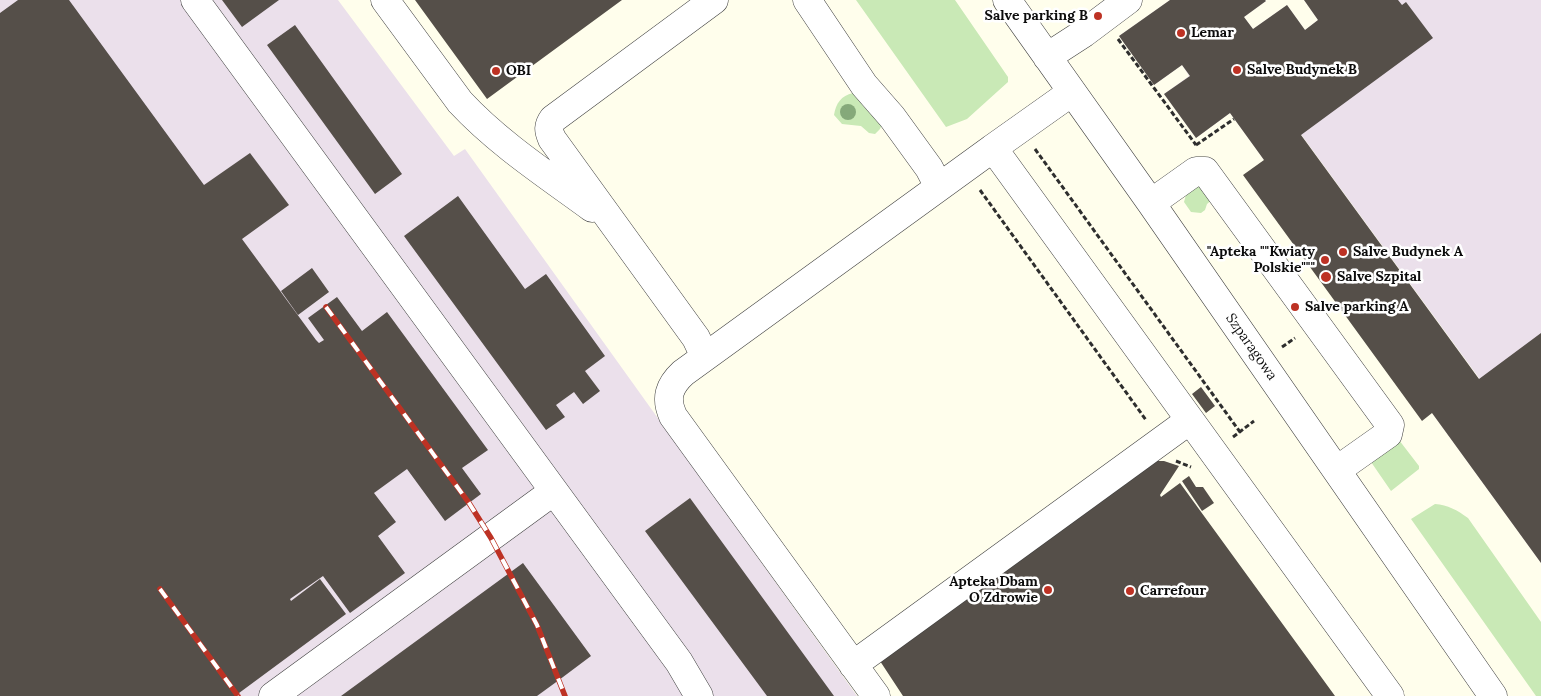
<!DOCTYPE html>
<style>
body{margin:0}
canvas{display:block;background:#fffeec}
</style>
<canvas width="1541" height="696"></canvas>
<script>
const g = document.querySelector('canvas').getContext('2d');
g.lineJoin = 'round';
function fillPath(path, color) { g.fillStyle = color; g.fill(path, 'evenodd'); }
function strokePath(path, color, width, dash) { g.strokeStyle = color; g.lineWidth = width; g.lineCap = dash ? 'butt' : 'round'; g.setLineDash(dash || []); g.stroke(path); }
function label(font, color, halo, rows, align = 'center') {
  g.font = font + ' Lora,serif'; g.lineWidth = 5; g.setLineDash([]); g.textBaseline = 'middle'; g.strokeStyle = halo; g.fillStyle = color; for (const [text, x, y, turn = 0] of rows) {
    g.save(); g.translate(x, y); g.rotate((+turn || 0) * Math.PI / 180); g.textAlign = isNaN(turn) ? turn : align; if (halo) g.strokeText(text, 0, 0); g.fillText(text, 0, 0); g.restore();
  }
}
const industrial = new Path2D(`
 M 0,0 L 338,0 L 454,156 L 465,149 L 857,696 L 0,696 Z
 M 1170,0 L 1265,0 L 1266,1 L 1244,17 L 1253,29 L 1287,5 L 1305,30 L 1318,20 L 1304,0 L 1541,0 L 1541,563 L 1432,413 L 1479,378 L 1300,133 L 1264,160 L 1230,113 L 1196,138 L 1164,94 L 1189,76 L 1182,65 L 1154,85 L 1119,36 Z`);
const green = new Path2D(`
 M 856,0 L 955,0 L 1008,77 L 1008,82 L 967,119 L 946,127 Z
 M 853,93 L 857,95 C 863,110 871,113 883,122 L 880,129 L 875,134 L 869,133 L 861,126 L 842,124 L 834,115 C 836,103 841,96 853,93 Z
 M 1200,186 L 1214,198 L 1207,204 L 1205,210 L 1201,213 L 1191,212 L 1184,202 L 1187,191 L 1193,187 Z
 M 1399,440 L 1419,466 L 1419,469 L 1391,491 L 1371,462 Z
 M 1435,504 C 1448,505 1457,510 1468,518 L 1541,622 L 1541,696 L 1536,696 L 1411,519 Z`);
const building = new Path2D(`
 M 18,0 L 69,0 L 204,185 L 250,153 L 289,205 L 242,239 L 316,340 L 319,343 L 324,340 L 308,318 L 337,297 L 362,331 L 387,312 L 488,450 L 462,468 L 481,494 L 445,521 L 407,469 L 374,493 L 396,522 L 378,536 L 405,573 L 350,613 L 323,576 L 290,599 L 291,601 L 320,579 L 346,614 L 235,696 L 0,696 L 0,13 Z
 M 222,0 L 279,0 L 242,27 Z
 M 415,0 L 622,0 L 487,99 Z
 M 1170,0 L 1265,0 L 1266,1 L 1244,17 L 1253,29 L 1287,5 L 1305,30 L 1318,20 L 1304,0 L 1398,0 L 1402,5 L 1406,2 L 1433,38 L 1301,135 L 1479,379 L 1541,333 L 1541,563 L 1432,413 L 1422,421 L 1243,175 L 1264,160 L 1230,113 L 1196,138 L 1164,94 L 1190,76 L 1182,65 L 1154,85 L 1119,36 Z
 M 295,25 L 402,174 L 375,194 L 267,45 Z
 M 458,196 L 525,289 L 546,274 L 605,356 L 585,371 L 600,391 L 583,404 L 574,392 L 556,405 L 565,417 L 546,430 L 404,236 Z
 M 312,268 L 329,292 L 298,315 L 281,291 Z
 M 1201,387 L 1215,406 L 1206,413 L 1192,394 Z
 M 1153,461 L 1164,461 L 1179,466 L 1160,495 L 1161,497 L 1180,483 L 1335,696 L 903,696 L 880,661 Z
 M 1189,476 L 1196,487 L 1203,487 L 1214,503 L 1202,511 L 1182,481 Z
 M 690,498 L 834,696 L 767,696 L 645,531 Z
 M 523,563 L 591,656 L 559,680 L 537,696 L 341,696 Z`);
const path = new Path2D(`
 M 1118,39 L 1196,145
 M 1196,145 L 1234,119
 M 1035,149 L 1240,432
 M 980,190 L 1146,420
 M 1282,347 L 1295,338
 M 1233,437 L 1254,421
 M 1176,461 L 1191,467`);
const minor = new Path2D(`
 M 195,0 L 679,662 L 699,696
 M 385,0 L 460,102 C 498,143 547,175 592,208
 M 807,0 L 864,85 L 892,117 L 929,168 L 939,187
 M 1007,0 L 1151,203 L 1493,696
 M 1047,57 L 1084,33 L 1128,0
 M 1072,92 L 993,148 L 1390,696
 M 1151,203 L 1196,171 L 1205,171 L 1390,425 L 1388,434 L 1337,470
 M 705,357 L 696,338 L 552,139 C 548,130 548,126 553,119 L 714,0
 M 853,665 L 1190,420
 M 273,696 L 554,491
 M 876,696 L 673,416 C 665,398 669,386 683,373 L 993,148`);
const rail = new Path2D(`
 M 326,307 L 469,503 L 491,538 L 537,625 L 565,696
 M 160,589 L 238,696`);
const trees = [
 [848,112]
];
const markers = [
 [1098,16,5,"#bd3224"],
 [1181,33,5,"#bd3224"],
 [1237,70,5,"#bd3224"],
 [496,71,5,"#bd3224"],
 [1343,252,5,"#bd3224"],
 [1325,260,5,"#bd3224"],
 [1326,277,6,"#bd3224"],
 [1295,307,5,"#bd3224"],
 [1048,590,5,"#bd3224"],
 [1130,591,5,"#bd3224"]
];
const poiNames = [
 ["Salve parking B",1088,16,"right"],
 ["Lemar",1191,33],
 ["Salve Budynek B",1247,70],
 ["OBI",506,71],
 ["\"Apteka \"\"Kwiaty",1315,252,"right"],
 ["Polskie\"\"\"",1315,268,"right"],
 ["Salve Budynek A",1353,252],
 ["Salve Szpital",1337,277],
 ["Salve parking A",1305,307],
 ["Apteka Dbam",1038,582,"right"],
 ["O Zdrowie",1038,598,"right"],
 ["Carrefour",1140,591]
];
const streetNames = [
 ["Szparagowa",1251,347,55]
];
fillPath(industrial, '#ebe0eb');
fillPath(green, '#c9e9b6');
fillPath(building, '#554f49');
strokePath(minor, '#3f3f3f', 29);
strokePath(path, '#2e2e2e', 3, [5, 2.5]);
strokePath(minor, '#fff', 28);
strokePath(rail, '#bd3224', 5.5);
strokePath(rail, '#fff', 4, [11]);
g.fillStyle = '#85a97a';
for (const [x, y] of trees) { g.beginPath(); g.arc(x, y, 8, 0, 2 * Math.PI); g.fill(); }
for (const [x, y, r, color] of markers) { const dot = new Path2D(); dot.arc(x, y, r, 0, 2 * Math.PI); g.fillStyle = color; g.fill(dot); strokePath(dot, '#fff', 2); }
label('bold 14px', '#0c0c0c', '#fff', poiNames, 'left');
label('14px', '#0c0c0c', '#fff', streetNames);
</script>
